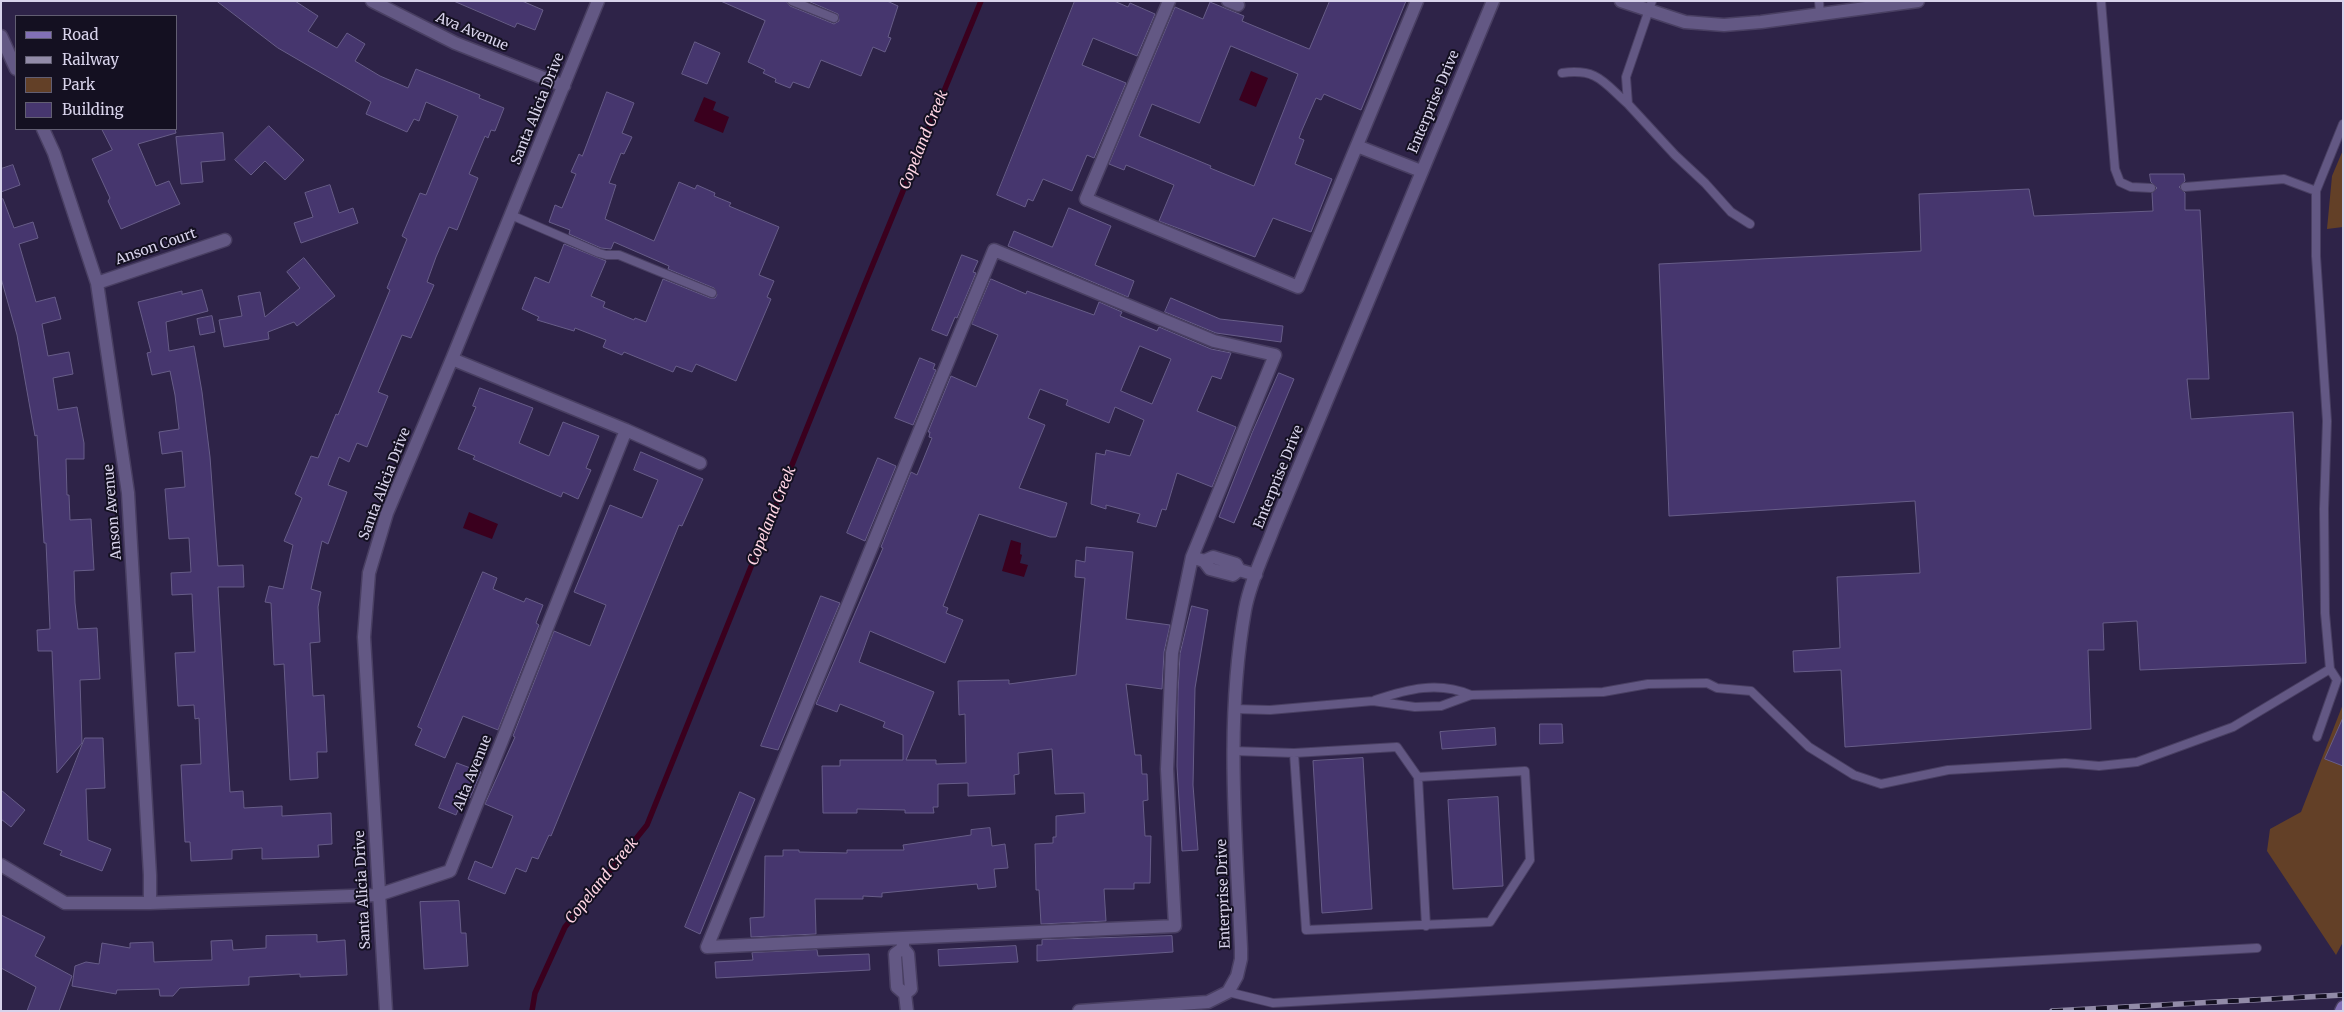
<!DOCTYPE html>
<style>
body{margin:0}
#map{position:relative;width:2344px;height:1012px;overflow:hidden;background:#2e2348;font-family:Merriweather,serif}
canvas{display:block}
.frame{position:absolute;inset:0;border:2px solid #d8d3eb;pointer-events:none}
.legend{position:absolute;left:15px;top:15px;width:162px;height:115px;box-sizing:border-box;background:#141021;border:1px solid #625e72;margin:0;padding:6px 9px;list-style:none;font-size:15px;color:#d8d3eb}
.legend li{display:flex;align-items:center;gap:10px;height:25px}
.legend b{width:25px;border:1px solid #625e72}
</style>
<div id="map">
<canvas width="2344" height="1012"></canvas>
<div class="frame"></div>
<ul class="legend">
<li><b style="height:6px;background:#8270b5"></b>Road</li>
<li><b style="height:6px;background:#928ba8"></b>Railway</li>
<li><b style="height:14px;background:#634027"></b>Park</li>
<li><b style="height:14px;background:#46366e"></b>Building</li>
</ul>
</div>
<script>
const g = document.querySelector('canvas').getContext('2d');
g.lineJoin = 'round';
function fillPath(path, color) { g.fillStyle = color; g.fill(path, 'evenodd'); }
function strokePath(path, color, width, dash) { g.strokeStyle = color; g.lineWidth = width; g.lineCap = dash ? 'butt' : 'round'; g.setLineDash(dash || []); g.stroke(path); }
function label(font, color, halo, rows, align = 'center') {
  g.font = font + ' Merriweather,serif'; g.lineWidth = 4; g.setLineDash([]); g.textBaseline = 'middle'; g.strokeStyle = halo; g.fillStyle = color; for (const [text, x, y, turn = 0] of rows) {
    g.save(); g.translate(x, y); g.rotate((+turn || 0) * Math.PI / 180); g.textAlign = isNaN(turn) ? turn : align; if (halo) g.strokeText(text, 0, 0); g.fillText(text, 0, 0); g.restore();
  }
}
const green = new Path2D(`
 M 2343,150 L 2343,227 L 2327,229 L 2332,176 Z
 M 2343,704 L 2343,942 L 2336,955 L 2267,851 L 2270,829 L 2301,812 Z`);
const water = new Path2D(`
 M 1251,71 L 1268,78 L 1256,107 L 1239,100 Z
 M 704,97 L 716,102 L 713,110 L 729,117 L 723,133 L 694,121 Z
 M 469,512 L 498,524 L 492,539 L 463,528 Z
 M 1011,540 L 1021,543 L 1020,554 L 1022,555 L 1020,563 L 1028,565 L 1024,577 L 1002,571 Z`);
const stream = new Path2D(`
 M 532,1011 L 535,993 L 565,927 L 647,825 L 864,286 L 981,1`);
const building = new Path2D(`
 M 217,1 L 295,1 L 318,16 L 308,31 L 337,48 L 347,33 L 365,44 L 355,61 L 380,76 L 408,88 L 416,69 L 480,95 L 479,98 L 504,108 L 495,131 L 491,130 L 488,138 L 485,136 L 469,174 L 478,178 L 457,230 L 449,227 L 436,257 L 427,282 L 434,285 L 411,338 L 402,335 L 378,392 L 388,396 L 367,447 L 357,443 L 349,462 L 339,457 L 328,485 L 347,492 L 328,544 L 322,541 L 311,589 L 321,592 L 318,607 L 320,642 L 310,643 L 313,696 L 324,695 L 327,752 L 317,752 L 318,778 L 290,780 L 284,664 L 274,665 L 271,603 L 265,602 L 269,586 L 283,589 L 293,545 L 284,541 L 302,498 L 295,494 L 311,456 L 318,458 L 336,414 L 338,415 L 390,290 L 387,288 L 407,239 L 402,236 L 420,193 L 426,195 L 458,116 L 426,102 L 419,121 L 414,119 L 407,132 L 366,114 L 371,102 L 278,48 Z
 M 454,1 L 522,1 L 543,10 L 535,30 L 517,23 L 515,27 Z
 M 721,1 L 786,1 L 790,6 L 834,24 L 839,21 L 838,14 L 808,1 L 887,1 L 898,6 L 888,37 L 891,38 L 885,52 L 873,47 L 861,76 L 821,60 L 809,88 L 793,82 L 790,88 L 775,82 L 776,79 L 763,73 L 765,70 L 748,62 L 765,21 Z
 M 1075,1 L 1114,1 L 1128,7 L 1130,3 L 1155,14 L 1137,56 L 1093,38 L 1082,65 L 1126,83 L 1094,158 L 1087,155 L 1072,191 L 1043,179 L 1033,201 L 1028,199 L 1025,207 L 997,195 Z
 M 1330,1 L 1406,1 L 1361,110 L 1324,94 L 1321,100 L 1316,98 L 1302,130 L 1299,138 L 1304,140 L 1295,164 L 1332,179 L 1311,232 L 1273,218 L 1255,257 L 1159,221 L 1174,185 L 1126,165 L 1124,170 L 1109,164 L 1175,7 L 1203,19 L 1210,2 L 1244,16 L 1242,21 L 1309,49 ZM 1231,46 L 1298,74 L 1254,186 L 1210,168 L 1211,166 L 1139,136 L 1152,104 L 1199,123 Z
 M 695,42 L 720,53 L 707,84 L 682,74 Z
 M 607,92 L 634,103 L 622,133 L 632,137 L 624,154 L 621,153 L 609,183 L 616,185 L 605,219 L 654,241 L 679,182 L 695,189 L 697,185 L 715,193 L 714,196 L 731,203 L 729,206 L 779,227 L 759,275 L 774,281 L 767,297 L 771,299 L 736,381 L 696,364 L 692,372 L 676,366 L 673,372 L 624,352 L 622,355 L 603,347 L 606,340 L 575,328 L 574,331 L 537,320 L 539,317 L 522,309 L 535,277 L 549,283 L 564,244 L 606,261 L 591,296 L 605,302 L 603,307 L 634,320 L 635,318 L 646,322 L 663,279 L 710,298 L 715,298 L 717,295 L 714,288 L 668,269 L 669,266 L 614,242 L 611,249 L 601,248 L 569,234 L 570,230 L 549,222 L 555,205 L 562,208 L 576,174 L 571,172 L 579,154 L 582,156 Z
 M 269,126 L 304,160 L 285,180 L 265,161 L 251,175 L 235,160 Z
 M 102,129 L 175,129 L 176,133 L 138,144 L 156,186 L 169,181 L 180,204 L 121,229 L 108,201 L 110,198 L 92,159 L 112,150 Z
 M 223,133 L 225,160 L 201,162 L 203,182 L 181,184 L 176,137 Z
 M 13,165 L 20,185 L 1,192 L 1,169 Z
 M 2150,174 L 2184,174 L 2185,181 L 2179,187 L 2185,193 L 2185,210 L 2200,210 L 2209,379 L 2187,379 L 2191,419 L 2293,412 L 2306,663 L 2140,670 L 2137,621 L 2103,623 L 2104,650 L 2088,650 L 2091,729 L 1845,747 L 1841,670 L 1794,672 L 1793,651 L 1840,648 L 1837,577 L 1920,573 L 1915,501 L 1669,516 L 1659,264 L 1921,251 L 1919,194 L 2029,189 L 2034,216 L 2153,211 L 2152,193 L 2157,188 L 2151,182 Z
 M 330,185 L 339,213 L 353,208 L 358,223 L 301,243 L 294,223 L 313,217 L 305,193 Z
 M 3,199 L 14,228 L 33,222 L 38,238 L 19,244 L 36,302 L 55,297 L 61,319 L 42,324 L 48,356 L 69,352 L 73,374 L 53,378 L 58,410 L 77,407 L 84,443 L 84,459 L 66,459 L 67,495 L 69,495 L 70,520 L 91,519 L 94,570 L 74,571 L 75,603 L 78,629 L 97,628 L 100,679 L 80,680 L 82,743 L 57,773 L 52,651 L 38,651 L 37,630 L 50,629 L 46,543 L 44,543 L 37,435 L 35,436 L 17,335 L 1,278 L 1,200 Z
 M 1069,208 L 1111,226 L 1095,265 L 1134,281 L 1128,297 L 1008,246 L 1014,231 L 1052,247 Z
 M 962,255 L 978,261 L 973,272 L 976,273 L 957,318 L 955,317 L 947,336 L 932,330 Z
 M 304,258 L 335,296 L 297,326 L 294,322 L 268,332 L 269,339 L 224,347 L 219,320 L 242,316 L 238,296 L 260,292 L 265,317 L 300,288 L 287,272 Z
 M 991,279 L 1026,294 L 1027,291 L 1094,315 L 1099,302 L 1122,312 L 1120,316 L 1157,331 L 1159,327 L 1211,349 L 1231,353 L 1221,379 L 1212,376 L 1197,411 L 1236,427 L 1212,487 L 1177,473 L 1166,510 L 1162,509 L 1156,527 L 1137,522 L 1140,514 L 1106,505 L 1106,509 L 1091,504 L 1096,453 L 1105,455 L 1106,450 L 1130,456 L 1144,420 L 1115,407 L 1109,423 L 1066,405 L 1068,400 L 1040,389 L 1028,418 L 1045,425 L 1019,488 L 1067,503 L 1056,537 L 1050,537 L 979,514 L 943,606 L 948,608 L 946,613 L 963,620 L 945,663 L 870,631 L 859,662 L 934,692 L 906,760 L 936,760 L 936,764 L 966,763 L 965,714 L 959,715 L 958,681 L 1009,680 L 1009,684 L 1076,675 L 1085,578 L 1075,577 L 1076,560 L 1085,562 L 1086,547 L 1133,552 L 1126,619 L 1170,625 L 1164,652 L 1162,689 L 1126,684 L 1135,755 L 1141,755 L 1142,774 L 1147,774 L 1148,800 L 1143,801 L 1145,836 L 1151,836 L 1150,883 L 1134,883 L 1134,889 L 1104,889 L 1106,921 L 1041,924 L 1039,890 L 1036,890 L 1035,844 L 1053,843 L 1053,837 L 1056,837 L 1056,816 L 1085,813 L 1084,793 L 1055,794 L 1052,749 L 1018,753 L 1019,774 L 1014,775 L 1015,794 L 968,796 L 968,783 L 938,784 L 938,807 L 933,807 L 934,813 L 905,813 L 905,810 L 857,809 L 857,813 L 823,813 L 822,766 L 840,766 L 840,760 L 903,760 L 903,735 L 883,727 L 885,722 L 840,704 L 837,712 L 816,704 L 883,548 L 881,547 L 911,472 L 917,475 L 932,438 L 929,437 L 930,432 L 928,432 L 951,376 L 976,387 L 998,335 L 972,324 ZM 1140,346 L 1171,359 L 1152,404 L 1121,391 Z
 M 202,290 L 208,311 L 166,322 L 169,351 L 194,346 L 202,392 L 210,457 L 218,566 L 243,565 L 244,587 L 218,587 L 230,792 L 243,791 L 244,808 L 282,806 L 282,816 L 331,813 L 332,844 L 318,845 L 319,857 L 262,859 L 262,848 L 232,850 L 232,859 L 191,861 L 190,842 L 185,842 L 181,765 L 201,764 L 199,718 L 195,719 L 194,705 L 178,706 L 175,653 L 195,652 L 193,617 L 192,594 L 172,595 L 171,573 L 191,572 L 189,538 L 169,539 L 165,489 L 185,487 L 182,451 L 162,454 L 159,432 L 179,429 L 175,395 L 170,371 L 152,375 L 147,353 L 151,352 L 138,302 L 182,291 L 182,294 Z
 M 1171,298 L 1220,319 L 1283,326 L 1281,342 L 1216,333 L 1165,312 Z
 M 212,316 L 215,332 L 200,335 L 197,319 Z
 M 920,358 L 935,364 L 933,369 L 936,370 L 913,425 L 895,418 Z
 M 1279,373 L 1294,379 L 1234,523 L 1219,517 L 1252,433 Z
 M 480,388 L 533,408 L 519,443 L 549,456 L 563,422 L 599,436 L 586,468 L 591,470 L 578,499 L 563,492 L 561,497 L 473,459 L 475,456 L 458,449 L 476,407 L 473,406 Z
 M 641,452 L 703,479 L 682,526 L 679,525 L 551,836 L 549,835 L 538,859 L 532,857 L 526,872 L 516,868 L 505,894 L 468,879 L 475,861 L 492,868 L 513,816 L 485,804 L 515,737 L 513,736 L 554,631 L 590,646 L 606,605 L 574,592 L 610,505 L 642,518 L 658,480 L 634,470 Z
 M 878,458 L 896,466 L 865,541 L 847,533 Z
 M 483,572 L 497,578 L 493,589 L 524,602 L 526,598 L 543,605 L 536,623 L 539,625 L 498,730 L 463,716 L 445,758 L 415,745 L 422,729 L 418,727 Z
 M 821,596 L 840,603 L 778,750 L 761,746 Z
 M 1192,606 L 1208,610 L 1195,688 L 1193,785 L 1198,850 L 1182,851 L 1177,766 L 1178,692 L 1180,654 Z
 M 2343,718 L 2343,766 L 2325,759 Z
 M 1540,724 L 1562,724 L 1563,743 L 1540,744 Z
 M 1495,728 L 1496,745 L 1442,749 L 1440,732 Z
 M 85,738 L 103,738 L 105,788 L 86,789 L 88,840 L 111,849 L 102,871 L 60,855 L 62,851 L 44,844 Z
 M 1363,758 L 1372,909 L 1322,913 L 1313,761 Z
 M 457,763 L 481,772 L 470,798 L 464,795 L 456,815 L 439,808 Z
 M 1,790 L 25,810 L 11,827 L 1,819 Z
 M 740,792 L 755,799 L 700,934 L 685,927 Z
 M 1498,797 L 1503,886 L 1453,889 L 1448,800 Z
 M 990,828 L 992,846 L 1005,844 L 1008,868 L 994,869 L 996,887 L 978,889 L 977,884 L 882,893 L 882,897 L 863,896 L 863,899 L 815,899 L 816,934 L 751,937 L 750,918 L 764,917 L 765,856 L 783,856 L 783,850 L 799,850 L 799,852 L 847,853 L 847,850 L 904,850 L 903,845 L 971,835 L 971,830 Z
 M 459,901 L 461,933 L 466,933 L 468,966 L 424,969 L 420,902 Z
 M 1,915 L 45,937 L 35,956 L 72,976 L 59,1011 L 27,1011 L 36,987 L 1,968 Z
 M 317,935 L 317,942 L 345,940 L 347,975 L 300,977 L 300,974 L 249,977 L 249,985 L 180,988 L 173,996 L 160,996 L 159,989 L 117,990 L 116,994 L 72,986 L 75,966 L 86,962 L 99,964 L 102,943 L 130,948 L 130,943 L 153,942 L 154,962 L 178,961 L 212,960 L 211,941 L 232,940 L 233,950 L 266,948 L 266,936 Z
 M 1172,936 L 1173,952 L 1037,961 L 1037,945 L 1042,945 L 1042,940 Z
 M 1016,946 L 1018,962 L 939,966 L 938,950 Z
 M 817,950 L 818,956 L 869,954 L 870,970 L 716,978 L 715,962 L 753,960 L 752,953 Z`);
const service = new Path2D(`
 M 792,1 L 834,18
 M 1652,1 L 1626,77 L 1628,104 L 1675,155 L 1705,183 L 1731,212 L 1750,224
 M 1819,1 L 1820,14
 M 2101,1 L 2115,169 L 2120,182 L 2131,187 L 2151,188
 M 1562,73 C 1598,68 1604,83 1628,104
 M 2185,187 L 2284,179 L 2316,191 L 2316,256 L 2327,421 L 2324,509 L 2325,613 L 2330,669
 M 2316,191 L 2343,124
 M 511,215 L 599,253 L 606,255 L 619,255 L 712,293
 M 1375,700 C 1408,689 1438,681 1471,695
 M 1234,709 L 1270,710 L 1373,701 L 1415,707 L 1441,706 L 1471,695 L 1603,692 L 1648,684 L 1707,683 L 1717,688 L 1751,691 L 1809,747 L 1854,775 L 1881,784 L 1948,770 L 2065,763 L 2099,766 L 2137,762 L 2233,727 L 2330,669 L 2337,680 L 2317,737
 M 1233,751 L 1294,753 L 1397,747 L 1418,777 L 1525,771 L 1530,860 L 1490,922 L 1306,930 L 1294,753
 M 1418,777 L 1426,926
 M 1228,992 L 1273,1003 L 2257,948`);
const minor = new Path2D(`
 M 372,1 L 455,43 L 564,86
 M 1169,1 L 1086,199 L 1298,287 L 1417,1
 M 1228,1 L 1238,5
 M 1621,1 L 1685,22 L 1724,25 L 1761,22 L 1918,1
 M 1,36 L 16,69
 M 43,129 L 54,153 L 97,283 L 128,493 L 150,875 L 150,903
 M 1357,146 L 1421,171
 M 97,283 L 225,240
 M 626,430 L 700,463
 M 1198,559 L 1204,561 L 1210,569 L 1233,575 L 1239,570
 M 1204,561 L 1213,557 L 1236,564 L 1239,570 L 1256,575
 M 1,865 L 65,903 L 150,903 L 378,895 L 450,871 L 626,430 L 452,359
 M 903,938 L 707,947 L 994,250 L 1214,341 L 1275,355 L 1192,557 L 1172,653 L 1167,769 L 1175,926 L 903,938 L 903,948 L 908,954 L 911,989 L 905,994
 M 903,948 L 895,954 L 897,987 L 905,994 L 907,1011
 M 386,1011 L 364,637 L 369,573 L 387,513 L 452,359 L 598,1
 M 1079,1011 L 1208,1002 L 1228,992 L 1237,976 L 1241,959 L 1241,948 C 1236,835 1225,722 1245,610 C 1250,582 1264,554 1274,527 L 1493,1`);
const secondary = new Path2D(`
 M 2341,1011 L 2343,1007`);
const rail = new Path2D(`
 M 2052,1011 L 2343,995`);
const streetNames = [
 ["Ava Avenue",472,32,23],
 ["Enterprise Drive",1434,102,-67],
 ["Santa Alicia Drive",538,109,-68],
 ["Anson Court",156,247,-19],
 ["Enterprise Drive",1279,477,-68],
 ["Santa Alicia Drive",385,484,-69],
 ["Anson Avenue",113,512,-95],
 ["Alta Avenue",473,773,-68],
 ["Santa Alicia Drive",363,890,-93],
 ["Enterprise Drive",1224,894,-92]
];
const waterNames = [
 ["Copeland Creek",924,140,-68],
 ["Copeland Creek",772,516,-68],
 ["Copeland Creek",602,881,-51]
];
fillPath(green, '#634027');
fillPath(water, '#3a001e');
strokePath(stream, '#3a001e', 5.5);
fillPath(building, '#46366e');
strokePath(building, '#675d88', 1);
strokePath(service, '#493f62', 10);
strokePath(minor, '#493f62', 15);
strokePath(secondary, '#493f62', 15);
strokePath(service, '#635884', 8);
strokePath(minor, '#635884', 12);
strokePath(secondary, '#8270b5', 12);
strokePath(rail, '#928ba8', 5.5);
strokePath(rail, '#141021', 4, [11]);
label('14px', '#d8d3eb', '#141021', streetNames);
label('italic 15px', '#ffd5e4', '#141021', waterNames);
</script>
